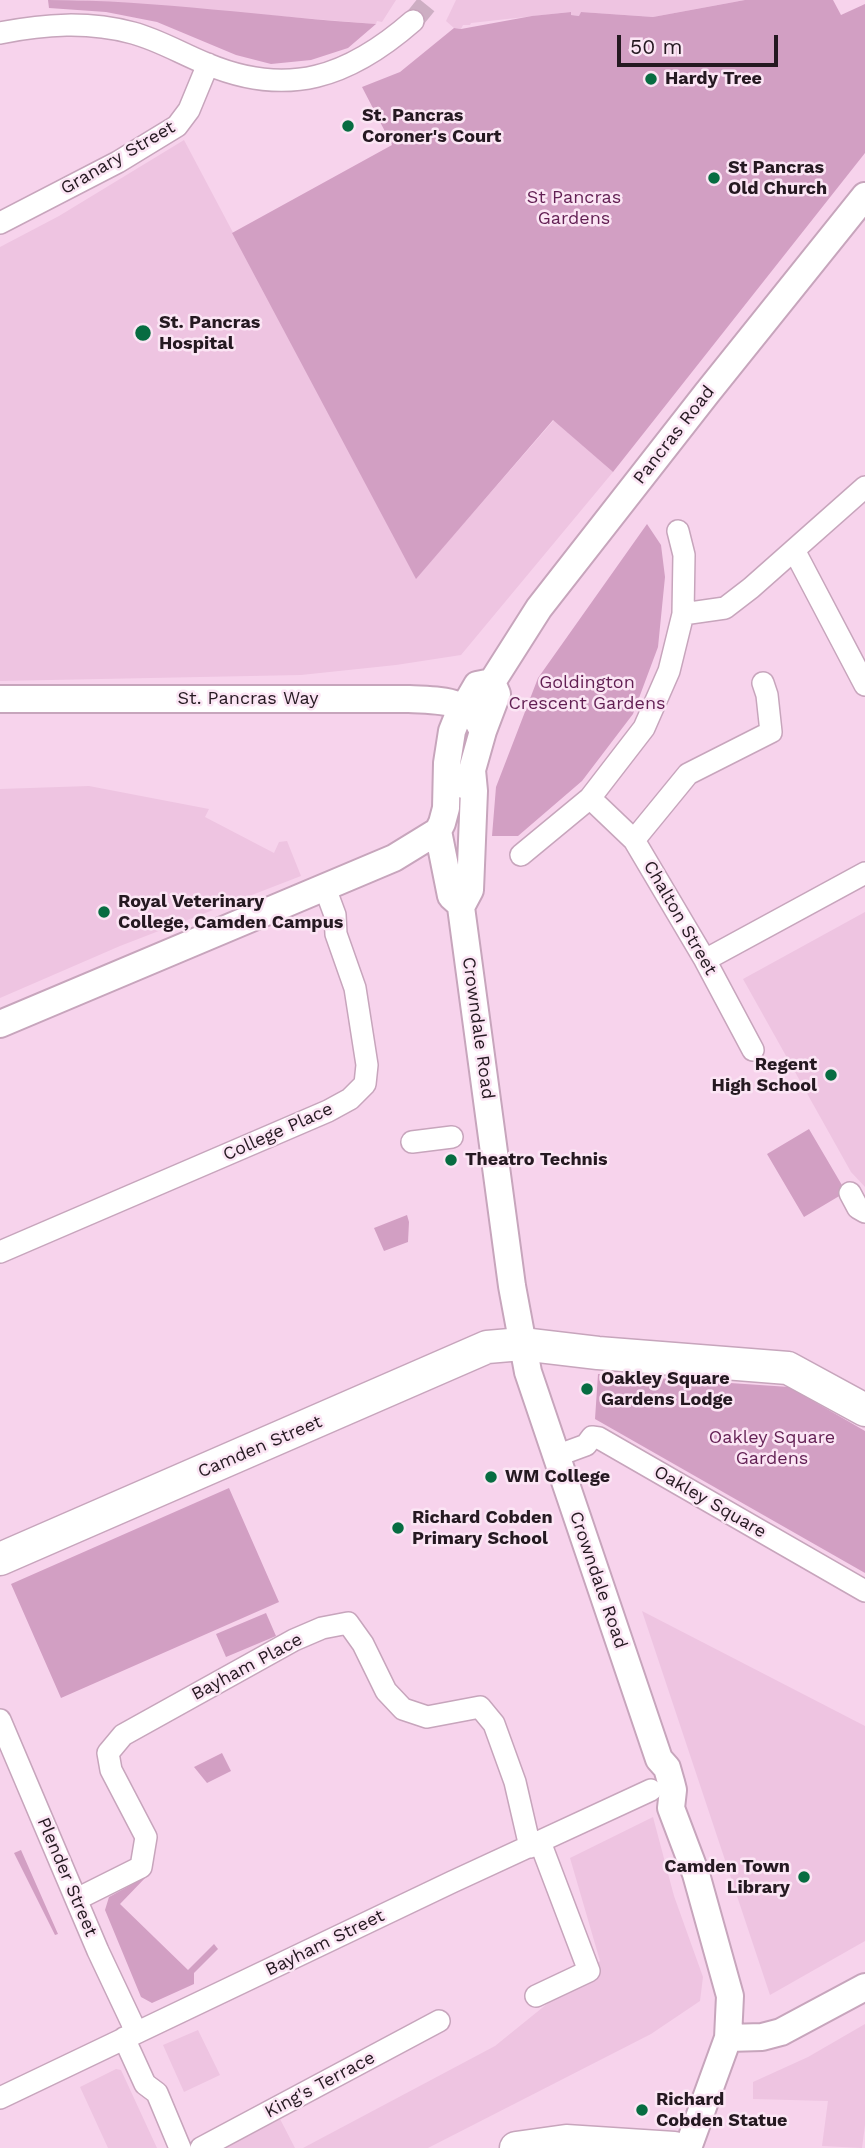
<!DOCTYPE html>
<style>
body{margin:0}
#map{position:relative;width:865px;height:2148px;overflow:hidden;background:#f7d3ec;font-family:"Work Sans",sans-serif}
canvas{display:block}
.scale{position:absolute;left:617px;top:35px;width:161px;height:32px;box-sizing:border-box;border:4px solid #251921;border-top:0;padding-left:9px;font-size:21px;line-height:24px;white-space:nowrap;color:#251921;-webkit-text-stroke:5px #fbe5f4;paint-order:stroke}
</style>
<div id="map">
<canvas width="865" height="2148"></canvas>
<div class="scale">50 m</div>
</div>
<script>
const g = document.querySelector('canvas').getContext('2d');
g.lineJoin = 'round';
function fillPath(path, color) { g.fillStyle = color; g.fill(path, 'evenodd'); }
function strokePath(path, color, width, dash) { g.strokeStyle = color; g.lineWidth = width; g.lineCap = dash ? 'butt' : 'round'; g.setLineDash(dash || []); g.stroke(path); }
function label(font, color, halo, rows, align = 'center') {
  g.font = font + ' "Work Sans",sans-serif'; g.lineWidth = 5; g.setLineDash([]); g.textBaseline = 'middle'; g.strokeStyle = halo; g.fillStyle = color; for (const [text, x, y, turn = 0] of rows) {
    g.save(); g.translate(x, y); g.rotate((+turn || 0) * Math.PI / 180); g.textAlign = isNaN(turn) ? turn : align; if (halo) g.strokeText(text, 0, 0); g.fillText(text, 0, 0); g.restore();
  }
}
const built = new Path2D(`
 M 77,0 L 396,0 L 382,22 L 377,21 L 376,24 Z
 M 456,0 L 745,0 L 653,17 L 581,12 L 580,16 L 571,15 L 570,12 L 471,23 L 470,25 L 463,25 L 461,29 L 454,28 L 446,21 Z
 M 184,140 L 416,578 L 554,420 L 613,472 L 461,655 L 396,665 L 301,675 L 0,681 L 0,247 L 59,216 Z
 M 89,786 L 209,809 L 205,817 L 274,853 L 279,842 L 287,841 L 301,876 L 120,946 L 0,998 L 0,789 Z
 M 865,912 L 865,1187 L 851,1172 L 743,979 Z
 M 642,1611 L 865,1726 L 865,1941 L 770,1995 Z
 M 653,1817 L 674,1896 L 703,1977 L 700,2001 L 651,2034 L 428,2148 L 303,2148 L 495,2046 L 600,1961 L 570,1858 Z
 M 865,2024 L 865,2125 L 862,2148 L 822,2146 L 828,2101 L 753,2099 L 753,2082 L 808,2057 Z
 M 198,2030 L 220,2075 L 184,2092 L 163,2045 Z
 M 116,2069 L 121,2070 L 157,2148 L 108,2148 L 80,2087 Z
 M 280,2119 L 295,2148 L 223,2148 Z`);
const green = new Path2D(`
 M 48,0 C 158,0 267,17 376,24 L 348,48 L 311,60 L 271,64 L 236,55 L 157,22 L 106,12 L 49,8 Z
 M 745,0 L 833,0 L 841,15 L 865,4 L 865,153 L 613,472 L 553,420 L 416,579 L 232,233 L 392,145 L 362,87 L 400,72 L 454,28 L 461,29 L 532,16 L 571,12 L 571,15 L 579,16 L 581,12 L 653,17 Z
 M 647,524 L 661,545 L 665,577 L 658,647 L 633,714 L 582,781 L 518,836 L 492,836 L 496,787 L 538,678 Z
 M 809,1129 L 846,1192 L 804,1217 L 767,1154 Z
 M 407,1215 L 409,1222 L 408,1242 L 384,1251 L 374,1228 Z
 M 598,1374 L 789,1387 L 865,1431 L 865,1573 L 595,1419 Z
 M 229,1488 L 279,1602 L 61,1698 L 11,1584 Z
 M 266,1613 L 276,1636 L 226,1657 L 216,1634 Z
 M 222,1753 L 231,1771 L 207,1783 L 194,1767 Z
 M 21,1850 L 58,1934 L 55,1935 L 14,1853 Z
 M 147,1876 L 120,1904 L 188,1970 L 214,1944 L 218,1949 L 194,1973 L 194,1984 L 152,2003 L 141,1997 L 105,1910 L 109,1897 Z`);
const minorTunnel = new Path2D(`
 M 413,21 L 430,0`);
const minor = new Path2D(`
 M 0,33 C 45,24 88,21 133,33 C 159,40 182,54 207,64 C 288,98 349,77 413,21
 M 0,223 L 118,162 L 177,126 L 189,110 L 208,64
 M 794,550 L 865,685
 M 683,614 L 725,608 L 751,588 L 865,487
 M 590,798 L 634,840 L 705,960 L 753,1050
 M 634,840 L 688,774 L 771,732 L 767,695 L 763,683
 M 521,855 L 590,798 L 644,728 L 669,671 L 683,614 L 684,555 L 678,531
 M 705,960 L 865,873
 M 412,1142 L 452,1137
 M 850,1193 L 858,1208 L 865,1212
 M 0,1252 L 328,1111 L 350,1099 L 365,1084 L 367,1065 L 355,988 L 336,934 L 335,915 L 325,888
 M 556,1456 L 586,1445 L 592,1437 L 599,1438 L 865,1591
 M 0,1720 L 98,1951 L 132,2023 L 134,2033
 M 77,1899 L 141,1867 L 146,1837 L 111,1770 L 108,1753 L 123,1735 L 294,1640 L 322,1628 L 348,1623 L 363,1644 L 386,1691 L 403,1709 L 427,1717 L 480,1707 L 494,1724 L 515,1782 L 530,1847
 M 536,1996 L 589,1971 L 540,1842
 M 124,2038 L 145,2084 L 157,2093 L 180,2148
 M 0,2098 L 452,1882 L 651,1790
 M 201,2148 L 439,2021`);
const major = new Path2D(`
 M 492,682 L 539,608 L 707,393 L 865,196
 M 0,699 L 409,699 C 441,701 469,698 483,731
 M 472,770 L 474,791 L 470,890 L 461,907 L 512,1286 L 528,1372 L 659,1759 L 667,1768 L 671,1782 L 673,1790 L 671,1808 L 696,1874 L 730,1996 L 728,2038 L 688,2148
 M 464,785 L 472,770 L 483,731 L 497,694 L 492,682
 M 438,831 L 451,896 L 461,905
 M 0,1024 L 394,858 L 438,831 L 442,823 L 446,808 L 447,763 L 452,731 L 456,721 L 477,685 L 492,682
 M 728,2038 L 762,2037 L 781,2032 L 865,1987`);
const highway = new Path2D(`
 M 0,1559 L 487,1347 L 522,1344 L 598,1353 L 788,1368 L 865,1410
 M 516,2148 L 566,2141 L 674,2148`);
const markers = [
 [651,79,7,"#076c41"],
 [348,126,7,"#076c41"],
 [714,178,7,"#076c41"],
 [143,333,9,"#076c41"],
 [104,912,7,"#076c41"],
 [831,1075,7,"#076c41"],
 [451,1160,7,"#076c41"],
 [587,1389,7,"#076c41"],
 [491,1477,7,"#076c41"],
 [398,1528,7,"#076c41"],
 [804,1877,7,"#076c41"],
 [642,2110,7,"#076c41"]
];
const poiNames = [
 ["Hardy Tree",665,79],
 ["St. Pancras",362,116],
 ["Coroner's Court",362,137],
 ["St Pancras",728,168],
 ["Old Church",728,189],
 ["St. Pancras",159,323],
 ["Hospital",159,344],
 ["Royal Veterinary",118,902],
 ["College, Camden Campus",118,923],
 ["Regent",817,1065,"right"],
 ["High School",817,1086,"right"],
 ["Theatro Technis",465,1160],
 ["Oakley Square",601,1379],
 ["Gardens Lodge",601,1400],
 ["WM College",505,1477],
 ["Richard Cobden",412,1518],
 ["Primary School",412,1539],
 ["Camden Town",790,1867,"right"],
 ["Library",790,1888,"right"],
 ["Richard",656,2100],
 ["Cobden Statue",656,2121]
];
const streetNames = [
 ["Granary Street",118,158,-30],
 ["Pancras Road",674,435,-52],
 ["St. Pancras Way",248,699],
 ["Chalton Street",680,918,60],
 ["Crowndale Road",478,1028,82],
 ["College Place",278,1132,-24],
 ["Camden Street",260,1447,-23],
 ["Oakley Square",710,1502,30],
 ["Crowndale Road",598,1580,71],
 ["Bayham Place",247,1667,-28],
 ["Plender Street",67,1877,67],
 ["Bayham Street",325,1943,-26],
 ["King's Terrace",320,2085,-28]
];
const parkNames = [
 ["St Pancras",574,198],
 ["Gardens",574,219],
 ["Goldington",587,683],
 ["Crescent Gardens",587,704],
 ["Oakley Square",772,1438],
 ["Gardens",772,1459]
];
fillPath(built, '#eec4e1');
fillPath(green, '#d29fc3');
strokePath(minorTunnel, '#cdaec3', 21, [21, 10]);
strokePath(minor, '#c7a5bc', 24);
strokePath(major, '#c7a5bc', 30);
strokePath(highway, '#c7a5bc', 35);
strokePath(minor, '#fff', 21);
strokePath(major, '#fff', 26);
strokePath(highway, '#fff', 32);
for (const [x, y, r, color] of markers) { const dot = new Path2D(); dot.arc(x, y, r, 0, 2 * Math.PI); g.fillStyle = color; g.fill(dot); strokePath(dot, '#fbe5f4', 2.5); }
label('bold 18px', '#251921', '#fbe5f4', poiNames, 'left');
label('18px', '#251921', '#fbe5f4', streetNames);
label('18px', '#621f53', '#fbe5f4', parkNames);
</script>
